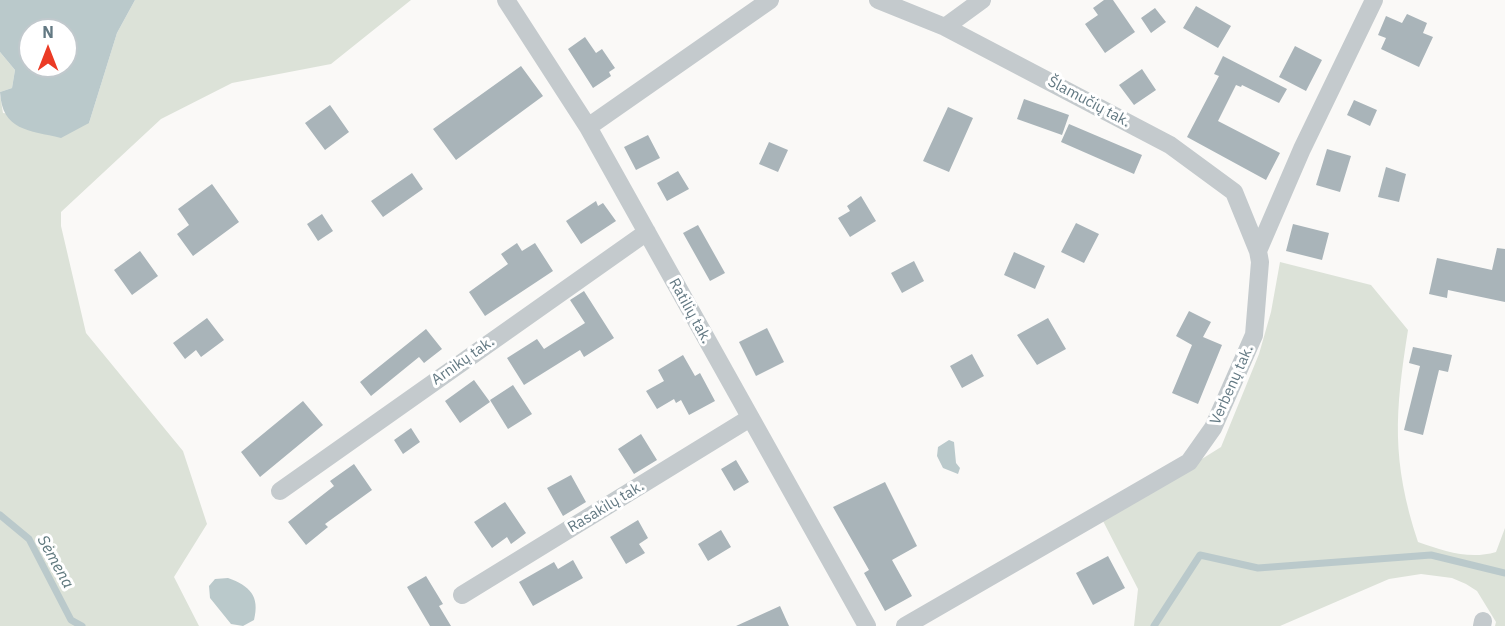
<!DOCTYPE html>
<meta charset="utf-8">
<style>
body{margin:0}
#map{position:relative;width:1505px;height:626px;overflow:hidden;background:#faf9f7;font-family:"IBM Plex Sans",sans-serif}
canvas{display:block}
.north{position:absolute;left:18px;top:18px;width:60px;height:60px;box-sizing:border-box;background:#fff;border:2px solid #c1c9cd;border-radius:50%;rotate:0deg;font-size:16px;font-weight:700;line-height:24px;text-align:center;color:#637983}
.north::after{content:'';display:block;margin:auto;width:21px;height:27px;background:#eb3b25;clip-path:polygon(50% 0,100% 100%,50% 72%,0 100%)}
</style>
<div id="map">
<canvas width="1505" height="626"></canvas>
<div class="north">N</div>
</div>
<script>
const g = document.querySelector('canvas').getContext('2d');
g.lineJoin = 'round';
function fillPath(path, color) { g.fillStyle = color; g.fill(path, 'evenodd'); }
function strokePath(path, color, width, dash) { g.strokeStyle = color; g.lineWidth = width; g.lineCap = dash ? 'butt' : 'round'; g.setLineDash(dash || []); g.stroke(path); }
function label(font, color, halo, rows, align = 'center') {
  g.font = font + ' "IBM Plex Sans",sans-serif'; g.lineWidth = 6; g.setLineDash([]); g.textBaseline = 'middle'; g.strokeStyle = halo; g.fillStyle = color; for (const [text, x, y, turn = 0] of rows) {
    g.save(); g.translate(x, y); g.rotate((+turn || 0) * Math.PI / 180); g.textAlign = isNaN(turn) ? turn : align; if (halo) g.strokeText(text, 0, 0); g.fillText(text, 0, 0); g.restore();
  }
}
const green = new Path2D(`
 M 135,0 L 411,0 L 331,64 L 232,83 L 161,119 L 61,212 L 61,226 L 86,333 L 183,451 L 207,524 L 174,577 L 199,626 L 0,626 L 0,95 L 3,113 L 89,123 L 117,33 Z
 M 0,52 L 15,70 L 12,88 L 0,92 Z
 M 1280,262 L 1371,285 L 1408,330 C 1395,412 1391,460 1418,542 C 1444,551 1469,560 1496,552 L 1505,528 L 1505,626 L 1495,626 L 1496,622 L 1477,591 L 1466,584 L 1452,578 L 1421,574 L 1389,579 L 1280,626 L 1134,626 L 1138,589 L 1103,521 L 1221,447 L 1259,354 L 1271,312 Z`);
const water = new Path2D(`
 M 0,0 L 135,0 L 117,33 L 89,123 L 61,138 C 29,130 2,131 0,92 L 12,88 L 15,70 L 0,52 ZM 30,30 L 66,30 L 66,66 L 30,66 Z
 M 949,440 L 954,442 L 956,463 L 960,468 L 958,474 L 943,468 L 937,456 L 938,447 Z
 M 228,578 C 250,586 260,596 254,620 L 243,626 L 231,624 L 210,598 L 209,586 L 215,579 Z`);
const stream = new Path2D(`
 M 0,515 L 29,539 L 71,620 L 82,626
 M 1154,626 L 1200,555 L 1258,568 L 1431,555 L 1505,573`);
const building = new Path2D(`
 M 1104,0 L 1113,0 L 1135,32 L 1105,53 L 1085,24 L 1098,15 L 1093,8 Z
 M 1196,6 L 1231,26 L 1218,48 L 1183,28 Z
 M 1155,8 L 1166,22 L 1151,33 L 1141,18 Z
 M 1407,14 L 1427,23 L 1423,33 L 1433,37 L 1419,67 L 1381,49 L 1386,38 L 1378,35 L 1386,16 L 1402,23 Z
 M 585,37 L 596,53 L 602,49 L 615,68 L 609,72 L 611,76 L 593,88 L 568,49 Z
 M 1295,46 L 1322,60 L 1306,91 L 1279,77 Z
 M 1223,56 L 1287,89 L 1279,103 L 1242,85 L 1241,87 L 1236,85 L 1218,121 L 1280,153 L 1266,180 L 1187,137 L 1219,76 L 1214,74 Z
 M 521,66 L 543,96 L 456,160 L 433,129 Z
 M 1142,69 L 1156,90 L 1134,105 L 1119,85 Z
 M 1024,99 L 1069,115 L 1062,135 L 1017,119 Z
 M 1354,100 L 1377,110 L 1370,126 L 1347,115 Z
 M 330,105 L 349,132 L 325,150 L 305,123 Z
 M 948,107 L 973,118 L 949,172 L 923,161 Z
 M 1069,124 L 1142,155 L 1134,174 L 1061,142 Z
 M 648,135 L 660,158 L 636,170 L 624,147 Z
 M 769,142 L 788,150 L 778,172 L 759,164 Z
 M 1327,149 L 1351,156 L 1340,192 L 1316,185 Z
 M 1386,167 L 1406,174 L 1399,202 L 1378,197 Z
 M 678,171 L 689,189 L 667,201 L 657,183 Z
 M 412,173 L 423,189 L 383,217 L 371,201 Z
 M 212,184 L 239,222 L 193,256 L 177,234 L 189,225 L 178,209 Z
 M 861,196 L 876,221 L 850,237 L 838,218 L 850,211 L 847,206 Z
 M 596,201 L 598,206 L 603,203 L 616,221 L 581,244 L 566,221 Z
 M 322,214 L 333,231 L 318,241 L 307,224 Z
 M 1076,223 L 1099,234 L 1084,263 L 1061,252 Z
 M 1293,224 L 1329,233 L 1322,260 L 1286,251 Z
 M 698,225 L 725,273 L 710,281 L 683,233 Z
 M 517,243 L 522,251 L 535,243 L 553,271 L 485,316 L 469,292 L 508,264 L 501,254 Z
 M 1497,248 L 1505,249 L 1505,302 L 1448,290 L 1447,298 L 1429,294 L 1437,258 L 1492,270 Z
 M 140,251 L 158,276 L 132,295 L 114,270 Z
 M 1014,252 L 1045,266 L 1035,289 L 1004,275 Z
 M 914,261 L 924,281 L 902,293 L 891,273 Z
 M 584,291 L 614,338 L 584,357 L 580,350 L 524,385 L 507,358 L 537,339 L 544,349 L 585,323 L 570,300 Z
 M 1189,311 L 1211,322 L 1203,337 L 1222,345 L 1198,404 L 1172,393 L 1192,345 L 1176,336 Z
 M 207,318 L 224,340 L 201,357 L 196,350 L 185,359 L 173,343 Z
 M 1048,318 L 1066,349 L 1037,365 L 1017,335 Z
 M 767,328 L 784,362 L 756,376 L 739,342 Z
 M 426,329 L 442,349 L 424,363 L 419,357 L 371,396 L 360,382 Z
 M 1413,347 L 1452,355 L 1448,372 L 1439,370 L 1423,435 L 1404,430 L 1420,366 L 1409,363 Z
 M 972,354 L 984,376 L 962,388 L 950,366 Z
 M 683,355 L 695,376 L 700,373 L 715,401 L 689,415 L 681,400 L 676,403 L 674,399 L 657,409 L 646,391 L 664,381 L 658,370 Z
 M 474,380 L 490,402 L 460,423 L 445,401 Z
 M 513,385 L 532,414 L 508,429 L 490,400 Z
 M 303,401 L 323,425 L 260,477 L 241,452 Z
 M 411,428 L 420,442 L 403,454 L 394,440 Z
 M 641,434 L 657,460 L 634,474 L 618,449 Z
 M 736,460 L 749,482 L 734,491 L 721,469 Z
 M 354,464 L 372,490 L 325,524 L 328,527 L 306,545 L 288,522 L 334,486 L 330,481 Z
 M 571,475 L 586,502 L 563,516 L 547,488 Z
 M 885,482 L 917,546 L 892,560 L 912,596 L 885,611 L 864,573 L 869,570 L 833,507 Z
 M 505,502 L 526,533 L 511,544 L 507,537 L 492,548 L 474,522 Z
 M 638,520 L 648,538 L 639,544 L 645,553 L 626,564 L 610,537 Z
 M 721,530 L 731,547 L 708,561 L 698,544 Z
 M 1108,556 L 1125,588 L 1093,605 L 1076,573 Z
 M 573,560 L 583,578 L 533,606 L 519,582 L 554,562 L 558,569 Z
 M 426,576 L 443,604 L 439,606 L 451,626 L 430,626 L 407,587 Z
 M 780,606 L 789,626 L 736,626 Z`);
const street = new Path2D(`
 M 506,0 L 588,127 L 867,626
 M 878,0 L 945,27 L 1170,145 L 1234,192 L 1258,251
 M 945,27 L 982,0
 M 588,127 L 770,0
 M 280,491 L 647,232
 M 462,595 L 750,418
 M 905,626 L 1189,462 L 1213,428 L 1254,335 L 1260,262 L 1258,251 L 1302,149 L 1374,0
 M 1482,626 L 1483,621`);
const streetNames = [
 ["Šlamučių tak.",1089,102,28],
 ["Ratilių tak.",690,311,61],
 ["Arnikų tak.",463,361,-35],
 ["Verbenų tak.",1232,385,-66],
 ["Rasakilų tak.",606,507,-31]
];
const waterNames = [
 ["Sėmena",55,562,61]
];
fillPath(green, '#dce2d8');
fillPath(water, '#bac9cb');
strokePath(stream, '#bac9cb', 7);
fillPath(building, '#a9b4b9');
strokePath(street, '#c4cacd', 18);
label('15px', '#637983', '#fff', streetNames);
label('italic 16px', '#5e787d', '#fff', waterNames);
</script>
